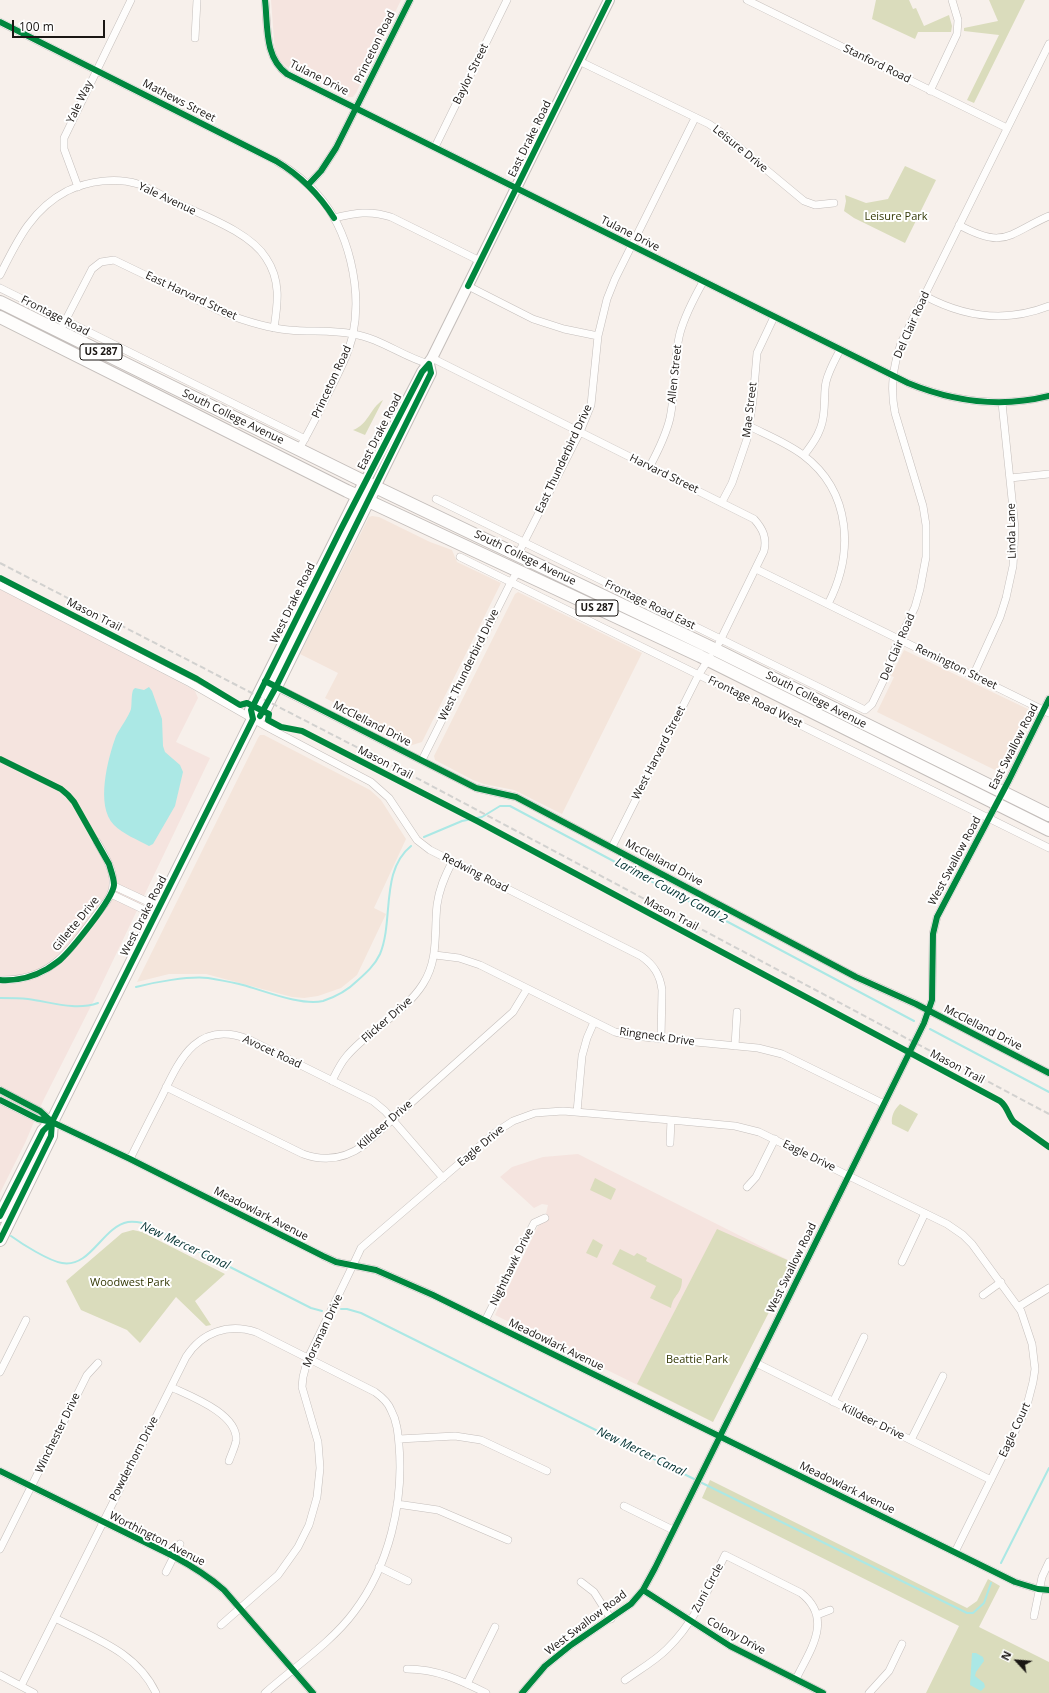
<!DOCTYPE html>
<style>
body{margin:0}
#map{position:relative;width:1049px;height:1693px;overflow:hidden;background:#f7f0eb;font-family:"Open Sans",sans-serif}
canvas{display:block}
.north{position:absolute;left:997px;top:1641px;width:40px;height:40px;-webkit-text-stroke:3px #fff;paint-order:stroke;rotate:296deg;font-size:11px;font-weight:700;line-height:16px;text-align:center;color:#1a1613}
.north::after{content:'';display:block;margin:auto;width:14px;height:18px;background:#1a1613;clip-path:polygon(50% 0,100% 100%,50% 72%,0 100%)}
.scale{position:absolute;left:12px;top:20px;width:93px;height:18px;box-sizing:border-box;border:2px solid #1a1613;border-top:0;padding-left:5px;font-size:12px;line-height:14px;white-space:nowrap;color:#1a1613;-webkit-text-stroke:3px #fff;paint-order:stroke}
</style>
<div id="map">
<canvas width="1049" height="1693"></canvas>
<div class="north">N</div>
<div class="scale">100 m</div>
</div>
<script>
const g = document.querySelector('canvas').getContext('2d');
g.lineJoin = 'round';
function fillPath(path, color) { g.fillStyle = color; g.fill(path, 'evenodd'); }
function strokePath(path, color, width, dash) { g.strokeStyle = color; g.lineWidth = width; g.lineCap = dash ? 'butt' : 'round'; g.setLineDash(dash || []); g.stroke(path); }
function label(font, color, halo, rows, align = 'center') {
  g.font = font + ' "Open Sans",sans-serif'; g.lineWidth = 4; g.setLineDash([]); g.textBaseline = 'middle'; g.strokeStyle = halo; g.fillStyle = color; for (const [text, x, y, turn = 0] of rows) {
    g.save(); g.translate(x, y); g.rotate((+turn || 0) * Math.PI / 180); g.textAlign = isNaN(turn) ? turn : align; if (halo) g.strokeText(text, 0, 0); g.fillText(text, 0, 0); g.restore();
  }
}
const built = new Path2D(`
 M 372,516 L 379,517 L 430,542 L 452,550 L 457,562 L 501,583 L 422,742 L 409,746 L 363,717 L 325,698 L 338,673 L 300,654 L 369,517 Z
 M 518,592 L 642,653 L 562,814 L 514,790 L 484,784 L 473,780 L 435,760 L 434,756 L 515,594 Z
 M 904,650 L 1032,711 L 1001,773 L 877,712 L 894,677 L 891,676 Z
 M 260,735 L 264,735 L 370,790 L 381,800 L 406,839 L 374,908 L 386,914 L 357,975 L 341,988 L 318,996 L 304,998 L 292,997 L 206,974 L 169,974 L 137,982 L 258,738 Z`);
const education = new Path2D(`
 M 271,0 L 401,0 L 356,93 L 353,97 L 349,97 L 287,67 L 280,61 L 275,53 Z
 M 0,589 L 185,685 L 195,691 L 198,698 L 176,742 L 210,758 L 96,996 L 43,1101 L 25,1143 L 0,1193 Z
 M 578,1154 L 794,1263 L 713,1422 L 495,1315 L 538,1226 L 545,1218 L 548,1205 L 542,1204 L 534,1208 L 500,1177 L 512,1167 L 543,1157 Z`);
const green = new Path2D(`
 M 876,0 L 909,0 L 913,9 L 916,8 L 924,26 L 949,15 L 952,26 L 951,32 L 918,32 L 915,39 L 872,19 Z
 M 989,0 L 1025,0 L 974,103 L 967,100 L 999,35 L 964,31 L 964,28 L 998,21 Z
 M 905,166 L 936,180 L 905,243 L 854,218 L 844,211 L 846,201 L 845,195 L 866,203 L 888,199 Z
 M 383,400 L 365,435 L 353,430 C 368,425 370,408 383,400 Z
 M 900,1104 L 918,1114 L 908,1132 L 892,1124 C 891,1116 894,1110 900,1104 Z
 M 595,1178 L 616,1189 L 611,1200 L 590,1190 Z
 M 717,1229 L 794,1263 L 713,1422 L 637,1384 Z
 M 133,1230 L 142,1232 L 225,1274 L 195,1301 L 211,1325 L 206,1326 L 176,1297 L 140,1343 L 127,1330 L 81,1310 L 66,1281 L 122,1233 Z
 M 593,1239 L 603,1245 L 597,1258 L 586,1253 Z
 M 620,1249 L 634,1256 L 637,1253 L 647,1258 L 646,1261 L 682,1279 C 682,1295 673,1294 671,1308 L 650,1298 L 656,1286 L 612,1264 Z
 M 710,1480 L 967,1608 L 977,1601 L 988,1579 L 1000,1586 L 979,1627 L 1049,1662 L 1049,1693 L 926,1693 L 959,1626 L 702,1498 Z`);
const water = new Path2D(`
 M 149,687 L 152,691 L 162,719 L 163,746 L 165,752 L 180,765 L 183,772 L 175,806 L 153,844 L 149,846 C 138,840 123,834 114,825 C 95,806 108,758 116,736 C 120,728 129,716 131,709 C 132,703 131,697 133,690 L 135,688 L 144,690 Z
 M 972,1653 L 976,1653 L 983,1657 L 984,1661 L 976,1672 L 975,1676 L 984,1683 L 985,1687 L 981,1691 L 970,1685 Z`);
const stream = new Path2D(`
 M 424,837 L 462,821 L 482,817 L 500,806 L 510,806 L 914,1021
 M 136,987 C 155,982 188,976 208,978 C 219,980 232,982 243,985 C 265,991 301,1006 323,1001 C 335,997 348,990 357,981 C 366,973 375,965 380,954 C 394,920 380,871 411,846
 M 0,998 C 9,998 19,998 28,999 C 51,1002 75,1011 98,1003
 M 930,1029 L 1049,1092
 M 11,1236 C 22,1244 49,1261 62,1263 C 91,1268 102,1227 128,1222 C 133,1221 138,1222 143,1223 L 311,1308 L 322,1311
 M 341,1309 L 347,1309 L 361,1313 L 696,1480
 M 700,1482 L 967,1613 L 973,1613 L 984,1603 L 991,1583
 M 1001,1563 L 1049,1468`);
const minor = new Path2D(`
 M 265,0 C 268,26 264,57 287,74 L 908,383 C 954,402 1001,408 1049,396
 M 747,0 L 1007,128
 M 0,22 L 276,161 C 291,170 306,181 318,195 C 349,230 362,289 353,334 C 348,356 337,376 327,396 C 318,414 309,432 299,449
 M 195,38 L 197,0
 M 579,61 L 709,124 L 722,133 L 804,201 L 815,205 L 834,203
 M 930,91 L 957,34 L 958,20 L 952,0
 M 435,147 L 507,0
 M 308,185 L 321,171 L 336,148 L 410,0
 M 78,187 L 64,149 L 64,138 L 131,0
 M 334,218 C 355,213 370,210 391,217 L 480,261
 M 959,225 C 1005,250 1008,234 1049,216
 M 0,275 C 17,241 32,209 67,191 C 88,181 116,177 138,184 C 151,188 164,197 177,203 C 204,216 250,232 266,258 C 281,280 278,303 274,328
 M 468,286 L 533,319 L 564,329 L 598,336
 M 0,288 L 305,439
 M 925,296 C 964,317 1006,323 1049,306
 M 60,331 L 92,269 L 101,262 L 114,260 L 224,313 C 245,321 267,328 289,330 C 310,332 332,330 353,334 C 380,338 403,357 429,364
 M 432,358 L 754,519 C 763,529 767,538 764,551 L 719,643
 M 749,426 C 767,435 787,443 803,455 C 852,492 854,554 828,604
 M 804,455 C 815,441 823,429 824,410 C 825,401 824,391 826,382 C 829,370 835,360 840,350
 M 650,466 C 658,451 666,435 670,418 C 676,390 673,360 680,333 C 685,315 694,298 703,282
 M 1010,478 L 1049,474
 M 436,499 L 865,710 L 872,704 L 888,671 L 892,655 L 915,607 L 920,589 L 926,557 L 926,525 L 923,506 L 895,413 C 890,388 893,367 901,343 L 1049,44
 M 722,502 L 732,483 L 747,439 L 753,400 L 757,353 L 774,317
 M 518,554 L 580,432 L 591,405 L 598,336 L 607,299 L 615,279 L 695,118
 M 460,557 L 1049,848
 M 756,569 L 1049,713
 M 0,585 L 190,683 L 267,727 L 371,782 L 389,798 L 417,840 L 430,850 L 641,956 C 654,965 660,975 662,990 L 661,1039
 M 973,676 L 1000,617 L 1006,598 L 1013,566 L 1015,528 L 1002,403
 M 274,686 L 476,788 L 516,797 L 856,977 L 916,1004 L 1049,1073
 M 422,760 L 511,582 L 518,571
 M 612,847 L 699,674 L 710,657
 M 114,886 L 159,907
 M 111,894 L 155,915
 M 435,955 L 459,958 L 480,965 L 615,1032 L 633,1036 L 758,1048 L 782,1054 L 884,1104
 M 0,980 C 50,981 67,953 94,918 C 101,908 113,897 113,884 C 114,869 104,855 97,842
 M 735,1046 L 737,1012
 M 332,1081 C 336,1073 340,1064 346,1057 C 368,1030 404,1014 423,984 C 439,959 434,932 437,905 C 439,889 445,876 452,862
 M 166,1087 L 303,1154 C 325,1162 345,1159 364,1145 L 513,1012 L 527,989
 M 0,1090 L 40,1111 L 52,1122
 M 0,1100 L 38,1119 L 52,1122 L 130,1159 L 323,1256 L 336,1262 L 376,1270 L 433,1295 L 1015,1582 L 1038,1589 L 1049,1590
 M 577,1112 L 582,1056 L 587,1038 L 594,1022
 M 670,1143 L 671,1120
 M 130,1159 C 140,1139 150,1119 161,1098 C 179,1061 196,1019 248,1039 L 373,1101 L 385,1111 L 443,1178
 M 747,1187 L 756,1177 L 775,1139
 M 902,1262 L 925,1213
 M 983,1295 L 1001,1282
 M 1018,1307 L 1049,1288
 M 485,1321 L 534,1223 L 545,1218
 M 756,1363 L 991,1480
 M 0,1372 L 26,1320
 M 171,1387 C 190,1396 239,1414 236,1441 C 235,1447 231,1455 229,1461
 M 833,1402 L 864,1337
 M 399,1439 L 455,1436 L 481,1440 L 547,1471
 M 911,1440 L 943,1376
 M 0,1471 L 173,1556 C 192,1566 208,1576 224,1590 L 313,1693
 M 397,1504 L 438,1510 L 508,1540
 M 624,1506 L 673,1530
 M 0,1549 L 87,1375 L 98,1363
 M 379,1567 L 408,1581
 M 166,1572 L 180,1544
 M 581,1582 L 594,1592 L 611,1619
 M 643,1590 L 730,1646 L 823,1693
 M 817,1615 L 830,1610
 M 1034,1616 L 1042,1577 L 1049,1562
 M 55,1618 C 93,1638 136,1651 156,1693
 M 221,1625 L 278,1575 L 298,1547 L 309,1525 L 317,1497 L 320,1468 L 318,1442 L 302,1387 L 303,1377 L 308,1358 L 353,1265 L 361,1248 L 369,1241 L 496,1132 L 513,1121 L 535,1113 L 563,1111 L 671,1120 L 735,1126 L 759,1132 L 947,1224 L 963,1235 L 972,1244 L 1021,1311 L 1032,1344 L 1035,1369 L 1033,1382 L 1026,1409 L 955,1552
 M 407,1669 C 437,1669 460,1680 486,1693
 M 0,1675 L 34,1693
 M 625,1680 C 639,1670 655,1661 667,1649 C 694,1623 709,1588 725,1555 L 801,1593 C 834,1619 810,1650 796,1679
 M 467,1684 L 495,1627
 M 21,1686 L 186,1357 C 202,1332 228,1323 256,1332 L 375,1392 C 382,1397 388,1402 391,1410 C 397,1421 398,1433 399,1445 C 404,1502 389,1566 354,1612 C 332,1642 293,1668 265,1693
 M 522,1693 L 545,1666 L 571,1645 L 631,1604 L 643,1590 L 655,1568 L 924,1023 L 932,1000 L 933,934 L 937,917 L 1009,780 L 1049,699
 M 869,1693 L 889,1671 L 902,1644`);
const secondary = new Path2D(`
 M 365,482 L 422,372 L 432,358 L 609,0
 M 375,487 L 431,373 L 429,364`);
const primary = new Path2D(`
 M 253,719 L 262,715 L 375,487
 M 0,1216 L 43,1131 L 52,1122 L 253,719 L 251,710 L 365,482
 M 0,1240 L 51,1136 L 52,1122`);
const trunk = new Path2D(`
 M 0,302 L 365,482 L 716,650 L 1049,815
 M 0,317 L 347,491 L 700,656 L 1049,830`);
const rail = new Path2D(`
 M 0,563 L 428,784 L 1049,1114`);
const cycleway = new Path2D(`
 M 265,0 C 268,26 264,57 287,74 L 908,383 C 954,402 1001,408 1049,396
 M 0,22 L 276,161 C 301,176 319,194 334,218
 M 308,185 L 321,171 L 336,148 L 410,0
 M 468,286 L 609,0
 M 0,578 L 197,679 L 240,705 L 247,703 L 269,714 L 268,720 L 281,727 L 302,731 L 479,822 L 1000,1101 C 1008,1107 1008,1116 1014,1122 L 1049,1147
 M 265,681 L 476,788 L 516,797 L 856,977 L 916,1004 L 1049,1073
 M 260,716 L 276,687 L 431,373 L 429,364
 M 0,759 L 61,789 L 68,795 L 74,802 L 109,864 C 111,871 114,878 114,885 C 113,899 71,950 60,960 C 56,963 52,966 47,969 C 33,977 16,981 0,980
 M 0,1090 L 40,1111 L 52,1122
 M 0,1100 L 38,1119 L 52,1122 L 130,1159 L 323,1256 L 336,1262 L 376,1270 L 433,1295 L 1015,1582 L 1038,1589 L 1049,1590
 M 0,1216 L 43,1131 L 52,1122 L 253,719 L 251,710 L 340,531 L 422,372 L 429,364
 M 0,1240 L 51,1136 L 52,1122
 M 0,1471 L 173,1556 C 192,1566 208,1576 224,1590 L 313,1693
 M 643,1590 L 730,1646 L 823,1693
 M 522,1693 L 545,1666 L 571,1645 L 631,1604 L 643,1590 L 655,1568 L 924,1023 L 932,1000 L 933,934 L 937,917 L 1009,780 L 1049,699`);
const shields = [
 [101,352,42],
 [597,608,42]
];
const shieldNames = [
 ["US 287",101,352],
 ["US 287",597,608]
];
const streetNames = [
 ["Princeton Road",375,47,-64],
 ["Stanford Road",877,64,26],
 ["Baylor Street",471,74,-64],
 ["Tulane Drive",319,78,27],
 ["Mathews Street",179,101,27],
 ["Yale Way",80,102,-64],
 ["East Drake Road",530,139,-64],
 ["Leisure Drive",740,149,39],
 ["Yale Avenue",167,199,25],
 ["Tulane Drive",630,234,27],
 ["East Harvard Street",191,296,25],
 ["Frontage Road",55,316,27],
 ["Del Clair Road",912,325,-66],
 ["Allen Street",675,374,-84],
 ["Princeton Road",332,382,-65],
 ["Mae Street",750,410,-83],
 ["South College Avenue",233,417,26],
 ["East Drake Road",380,432,-63],
 ["East Thunderbird Drive",564,459,-65],
 ["Harvard Street",664,474,26],
 ["Linda Lane",1012,531,-91],
 ["South College Avenue",525,558,26],
 ["West Drake Road",293,603,-64],
 ["Frontage Road East",650,605,26],
 ["Mason Trail",94,615,27],
 ["Del Clair Road",898,647,-67],
 ["West Thunderbird Drive",469,665,-64],
 ["Remington Street",956,667,26],
 ["South College Avenue",816,700,27],
 ["Frontage Road West",755,702,26],
 ["McClelland Drive",372,724,27],
 ["East Swallow Road",1014,747,-63],
 ["West Harvard Street",659,753,-63],
 ["Mason Trail",385,763,27],
 ["West Swallow Road",955,861,-62],
 ["McClelland Drive",664,863,28],
 ["Redwing Road",475,873,27],
 ["Mason Trail",671,914,28],
 ["West Drake Road",144,916,-63],
 ["Gillette Drive",76,924,-51],
 ["Flicker Drive",387,1020,-41],
 ["McClelland Drive",983,1028,27],
 ["Ringneck Drive",657,1037,8],
 ["Avocet Road",272,1052,25],
 ["Mason Trail",957,1067,28],
 ["Killdeer Drive",385,1125,-41],
 ["Eagle Drive",481,1146,-40],
 ["Eagle Drive",809,1156,26],
 ["Meadowlark Avenue",261,1214,27],
 ["Nighthawk Drive",512,1267,-64],
 ["West Swallow Road",792,1268,-64],
 ["Morsman Drive",323,1331,-65],
 ["Meadowlark Avenue",556,1345,26],
 ["Killdeer Drive",873,1422,26],
 ["Eagle Court",1015,1430,-65],
 ["Winchester Drive",58,1433,-64],
 ["Powderhorn Drive",134,1459,-63],
 ["Meadowlark Avenue",847,1488,26],
 ["Worthington Avenue",157,1539,27],
 ["Zuni Circle",708,1588,-62],
 ["West Swallow Road",586,1623,-37],
 ["Colony Drive",736,1636,29]
];
const parkNames = [
 ["Leisure Park",896,217],
 ["Woodwest Park",130,1283],
 ["Beattie Park",697,1360]
];
const waterNames = [
 ["Larimer County Canal 2",671,891,28],
 ["New Mercer Canal",185,1246,25],
 ["New Mercer Canal",641,1452,26]
];
fillPath(built, '#f4e5db');
fillPath(education, '#f5e4df');
fillPath(green, '#dadcbc');
fillPath(water, '#abe8e5');
strokePath(stream, '#abe8e5', 2);
strokePath(minor, '#c4bebb', 8);
strokePath(secondary, '#c4bebb', 12);
strokePath(primary, '#c4bebb', 14);
strokePath(trunk, '#c4bebb', 14);
strokePath(minor, '#fefdfc', 7);
strokePath(secondary, '#fefdfc', 10);
strokePath(primary, '#fefdfc', 12);
strokePath(trunk, '#fefdfc', 12);
strokePath(rail, '#d2d1cf', 2, [6, 3]);
strokePath(cycleway, '#00873e', 6);
for (const [x, y, w] of shields) { const box = new Path2D(); box.roundRect(x - w / 2, y - 8, w, 16, 3); g.fillStyle = '#fff'; g.fill(box); strokePath(box, '#1a1613', 1); }
label('bold 10px', '#1a1613', null, shieldNames);
label('11px', '#1a1613', '#fff', streetNames);
label('11px', '#333805', '#fff', parkNames);
label('italic 12px', '#023031', '#fff', waterNames);
</script>
